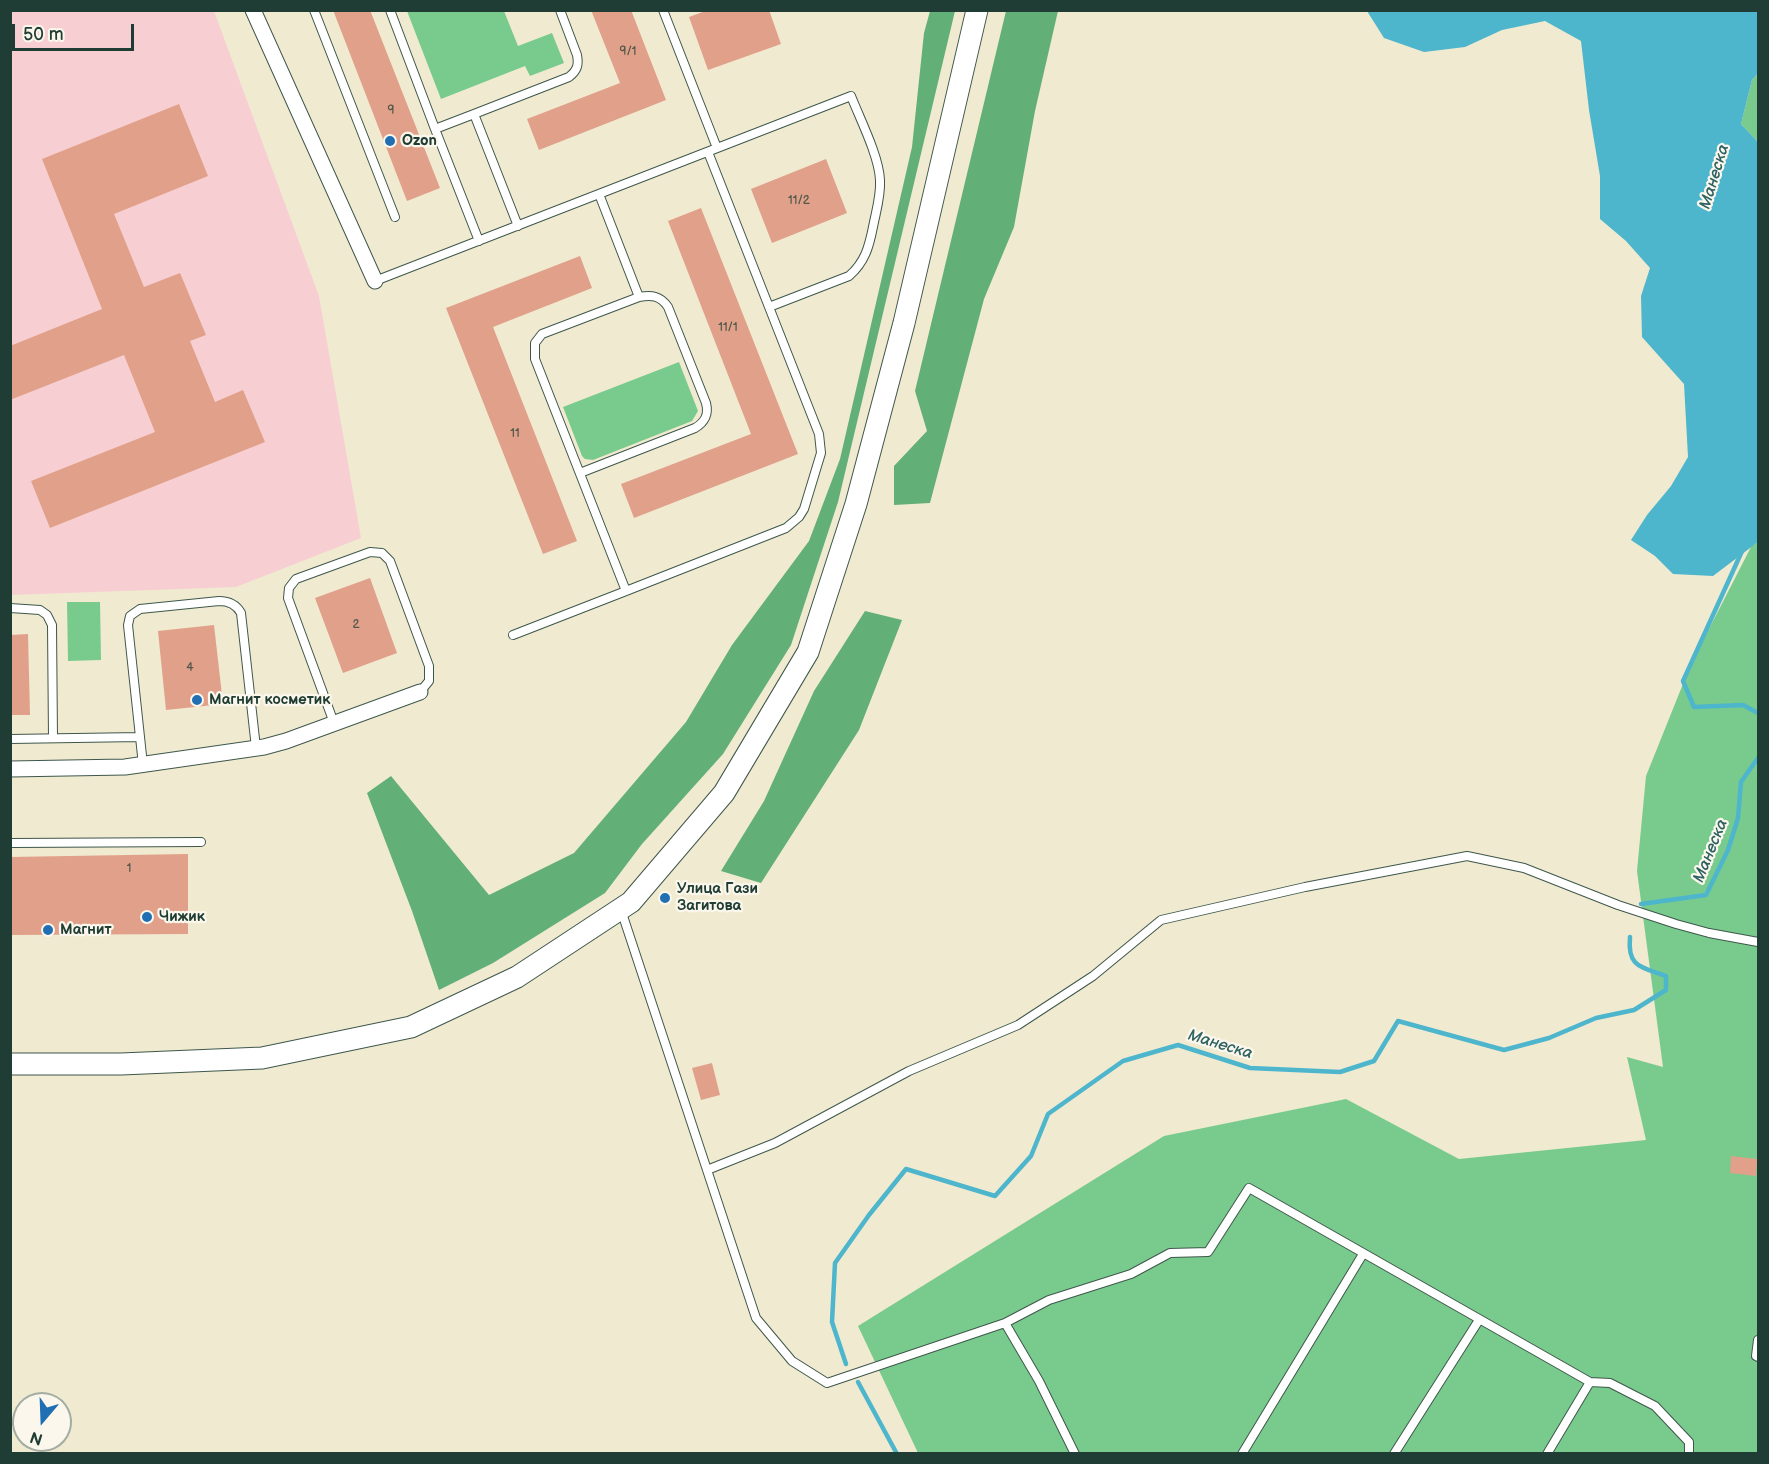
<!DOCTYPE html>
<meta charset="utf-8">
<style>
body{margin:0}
#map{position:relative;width:1769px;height:1464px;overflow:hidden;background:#f0ead0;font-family:"Balsamiq Sans",sans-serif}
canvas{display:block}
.frame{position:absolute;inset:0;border:12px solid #1f3d34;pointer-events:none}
.north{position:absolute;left:12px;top:1392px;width:60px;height:60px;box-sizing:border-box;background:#fbf7ec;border:2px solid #a3ada2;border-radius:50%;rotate:199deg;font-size:16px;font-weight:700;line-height:24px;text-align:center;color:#1f3d34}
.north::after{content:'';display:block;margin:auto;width:21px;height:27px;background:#1f6fb2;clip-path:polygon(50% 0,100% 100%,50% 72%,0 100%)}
.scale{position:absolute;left:12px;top:24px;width:122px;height:27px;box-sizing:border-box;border:3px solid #1f3d34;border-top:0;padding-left:8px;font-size:18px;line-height:21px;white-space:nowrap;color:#1f3d34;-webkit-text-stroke:4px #fbf7ec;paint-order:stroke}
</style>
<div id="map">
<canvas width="1769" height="1464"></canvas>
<div class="frame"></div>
<div class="north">N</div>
<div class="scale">50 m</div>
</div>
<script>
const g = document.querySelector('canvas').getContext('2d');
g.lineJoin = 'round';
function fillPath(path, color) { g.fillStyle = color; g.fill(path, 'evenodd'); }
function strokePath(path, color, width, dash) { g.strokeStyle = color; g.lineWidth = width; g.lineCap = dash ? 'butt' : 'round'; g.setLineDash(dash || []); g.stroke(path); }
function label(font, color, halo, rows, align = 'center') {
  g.font = font + ' "Balsamiq Sans",sans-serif'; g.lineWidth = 4.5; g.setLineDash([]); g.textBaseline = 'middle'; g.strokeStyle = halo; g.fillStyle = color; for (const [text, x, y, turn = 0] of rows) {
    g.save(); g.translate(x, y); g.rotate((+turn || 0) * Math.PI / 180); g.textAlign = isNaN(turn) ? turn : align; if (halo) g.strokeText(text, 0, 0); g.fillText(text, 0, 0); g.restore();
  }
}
const built = new Path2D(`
 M 10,11 L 214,11 L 319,296 L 361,538 L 236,587 L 11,595 Z`);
const green = new Path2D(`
 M 407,11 L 504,11 L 518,46 L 552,33 L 564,63 L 530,76 L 525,66 L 441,99 Z
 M 1758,73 L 1758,142 L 1741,124 L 1752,80 Z
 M 679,362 L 698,411 L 692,421 L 593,460 L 585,459 L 582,456 L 563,407 Z
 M 1758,542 L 1758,1453 L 918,1453 L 858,1326 L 1164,1136 L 1346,1099 L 1459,1159 L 1646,1140 L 1627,1057 L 1663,1067 L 1637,871 L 1646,776 L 1691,664 L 1751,547 Z
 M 67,602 L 100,602 L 101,660 L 68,661 Z`);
const forest = new Path2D(`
 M 930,11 L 955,11 L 838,502 L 791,645 L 723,754 L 642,844 L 605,893 L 493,963 L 439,990 L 412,911 L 367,793 L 391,776 L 489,895 L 574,853 L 686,722 L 732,645 L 809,541 L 840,459 L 912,147 L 924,33 Z
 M 1006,11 L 1058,11 L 1035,111 L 1014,227 L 984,299 L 930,503 L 894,505 L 894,466 L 927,431 L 915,391 Z
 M 865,611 L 902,620 L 859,730 L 761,883 L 721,871 L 764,801 L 814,691 Z`);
const water = new Path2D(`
 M 1367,11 L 1758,11 L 1758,73 L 1752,80 L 1741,124 L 1758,142 L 1758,542 L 1713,576 L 1673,574 L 1655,556 L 1631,540 L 1647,515 L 1671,486 L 1688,457 L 1684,384 L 1642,337 L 1641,296 L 1650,268 L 1626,241 L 1600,219 L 1600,176 L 1589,110 L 1581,41 L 1545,21 L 1502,30 L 1465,47 L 1424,52 L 1384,38 Z`);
const stream = new Path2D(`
 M 1743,549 L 1683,681 L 1694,707 L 1743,705 L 1758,713
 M 1641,904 L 1706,895 L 1728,850 L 1738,818 L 1741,782 L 1758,758
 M 846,1364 L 832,1322 L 835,1263 L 869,1215 L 906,1169 L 995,1196 L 1031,1156 L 1048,1114 L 1123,1061 L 1178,1045 L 1250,1068 L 1340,1072 L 1374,1061 L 1398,1021 L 1504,1050 L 1549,1038 L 1596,1018 L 1634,1010 L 1666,990 L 1666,976 C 1642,967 1627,968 1630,937
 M 858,1382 L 897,1454`);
const building = new Path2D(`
 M 333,10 L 370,10 L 440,188 L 407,201 Z
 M 591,10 L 631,10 L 666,100 L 539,150 L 527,119 L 620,83 Z
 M 708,10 L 769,10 L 781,44 L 708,70 L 689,17 Z
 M 179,104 L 208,176 L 114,214 L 144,287 L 180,273 L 206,335 L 190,341 L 215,402 L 243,390 L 265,442 L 50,528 L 31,481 L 155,432 L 124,355 L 10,400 L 10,346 L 102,309 L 42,159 Z
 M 826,159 L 847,213 L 772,243 L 751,189 Z
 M 701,208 L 798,454 L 634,518 L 621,484 L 751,434 L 668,221 Z
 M 580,256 L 592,288 L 493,327 L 577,541 L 543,554 L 446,308 Z
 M 370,578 L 397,653 L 343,673 L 315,598 Z
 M 214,625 L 223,704 L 166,710 L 158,631 Z
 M 28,634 L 30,715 L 10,715 L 10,635 Z
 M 188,854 L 188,934 L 10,935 L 10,857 Z
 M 712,1063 L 720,1095 L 701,1100 L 692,1068 Z
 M 1731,1156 L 1757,1159 L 1756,1176 L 1730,1173 Z`);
const lane = new Path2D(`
 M 314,10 L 395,217
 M 390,10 L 435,129
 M 663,10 L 717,148
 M 474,114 L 435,129 L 479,241
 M 599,194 L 639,297
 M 518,226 L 474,114 L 569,77 C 577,71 579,65 577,55 L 560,10
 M 375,281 L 851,96 C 860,119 879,156 880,180 C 881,196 876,211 873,227 C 869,247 865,262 849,276 L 769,307
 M 580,473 L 695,428 C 705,422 709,415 706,403 L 668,307 C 660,295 651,295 639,297 L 542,334 L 535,343 L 535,359 L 626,591 L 786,528 L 799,517 L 804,509 L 821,453 L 819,434 L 708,152
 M 10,608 L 40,610 L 47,615 L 52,625 L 53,738
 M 513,635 L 626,591
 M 334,723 L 288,598 L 289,588 L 296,579 L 370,552 L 382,553 L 390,561 L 429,666 L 429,681 L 420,692
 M 10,739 L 140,737
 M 143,765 L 128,625 L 130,616 L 140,609 L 219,601 C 229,601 236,604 241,613 L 256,748
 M 10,843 L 201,842
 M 621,910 L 756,1318 L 792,1361 L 827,1383 L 1005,1323 L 1039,1381 L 1075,1454
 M 707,1170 L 775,1143 L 909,1071 L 1018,1025 L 1093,976 L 1161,920 L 1305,887 L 1467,856 L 1524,868 L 1618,905 L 1676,924 L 1709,933 L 1758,942
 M 1005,1323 L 1049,1300 L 1131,1274 L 1170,1253 L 1208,1252 L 1249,1188 L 1590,1382 L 1547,1454
 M 1758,1340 L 1756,1356 L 1758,1357
 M 1590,1382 L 1610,1383 L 1655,1406 L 1689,1442 L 1689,1454
 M 1242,1454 L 1363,1254
 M 1394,1454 L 1479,1320`);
const street = new Path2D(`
 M 253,10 L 375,281
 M 10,769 L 125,767 L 264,747 L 286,741 L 420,692`);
const secondary = new Path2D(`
 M 10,1064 L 121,1064 L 262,1058 L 411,1027 L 517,977 L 631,902 L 724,793 L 808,652 L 856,504 L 904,323 L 977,10`);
const markers = [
 [390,141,6,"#1f6fb2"],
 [197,700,6,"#1f6fb2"],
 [665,898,6,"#1f6fb2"],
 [147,917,6,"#1f6fb2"],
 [48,930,6,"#1f6fb2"]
];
const numberNames = [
 ["9/1",628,52],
 ["9",391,111],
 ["11/2",799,201],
 ["11/1",728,328],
 ["11",515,434],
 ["2",356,625],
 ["4",190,668],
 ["1",129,869]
];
const poiNames = [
 ["Ozon",402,141],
 ["Магнит косметик",209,700],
 ["Улица Гази",677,889],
 ["Загитова",677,906],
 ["Чижик",159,917],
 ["Магнит",60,930]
];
const waterNames = [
 ["Манеска",1715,177,-73],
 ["Манеска",1711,851,-68],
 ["Манеска",1220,1045,17]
];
fillPath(built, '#f7cfd2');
fillPath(green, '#79cb8d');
fillPath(forest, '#62af78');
fillPath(water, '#4db5cc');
strokePath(stream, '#4db5cc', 4.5);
fillPath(building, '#e1a089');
strokePath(lane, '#3e574b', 10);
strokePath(street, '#3e574b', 17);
strokePath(secondary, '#3e574b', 23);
strokePath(lane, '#fff', 8);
strokePath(street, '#fff', 15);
strokePath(secondary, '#fff', 21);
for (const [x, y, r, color] of markers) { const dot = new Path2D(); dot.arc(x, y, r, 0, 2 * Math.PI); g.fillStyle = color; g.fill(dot); strokePath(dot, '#fbf7ec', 2); }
label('12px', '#505649', null, numberNames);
label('bold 15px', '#1f3d34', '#fbf7ec', poiNames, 'left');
label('italic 16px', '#2d6162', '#fbf7ec', waterNames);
</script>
